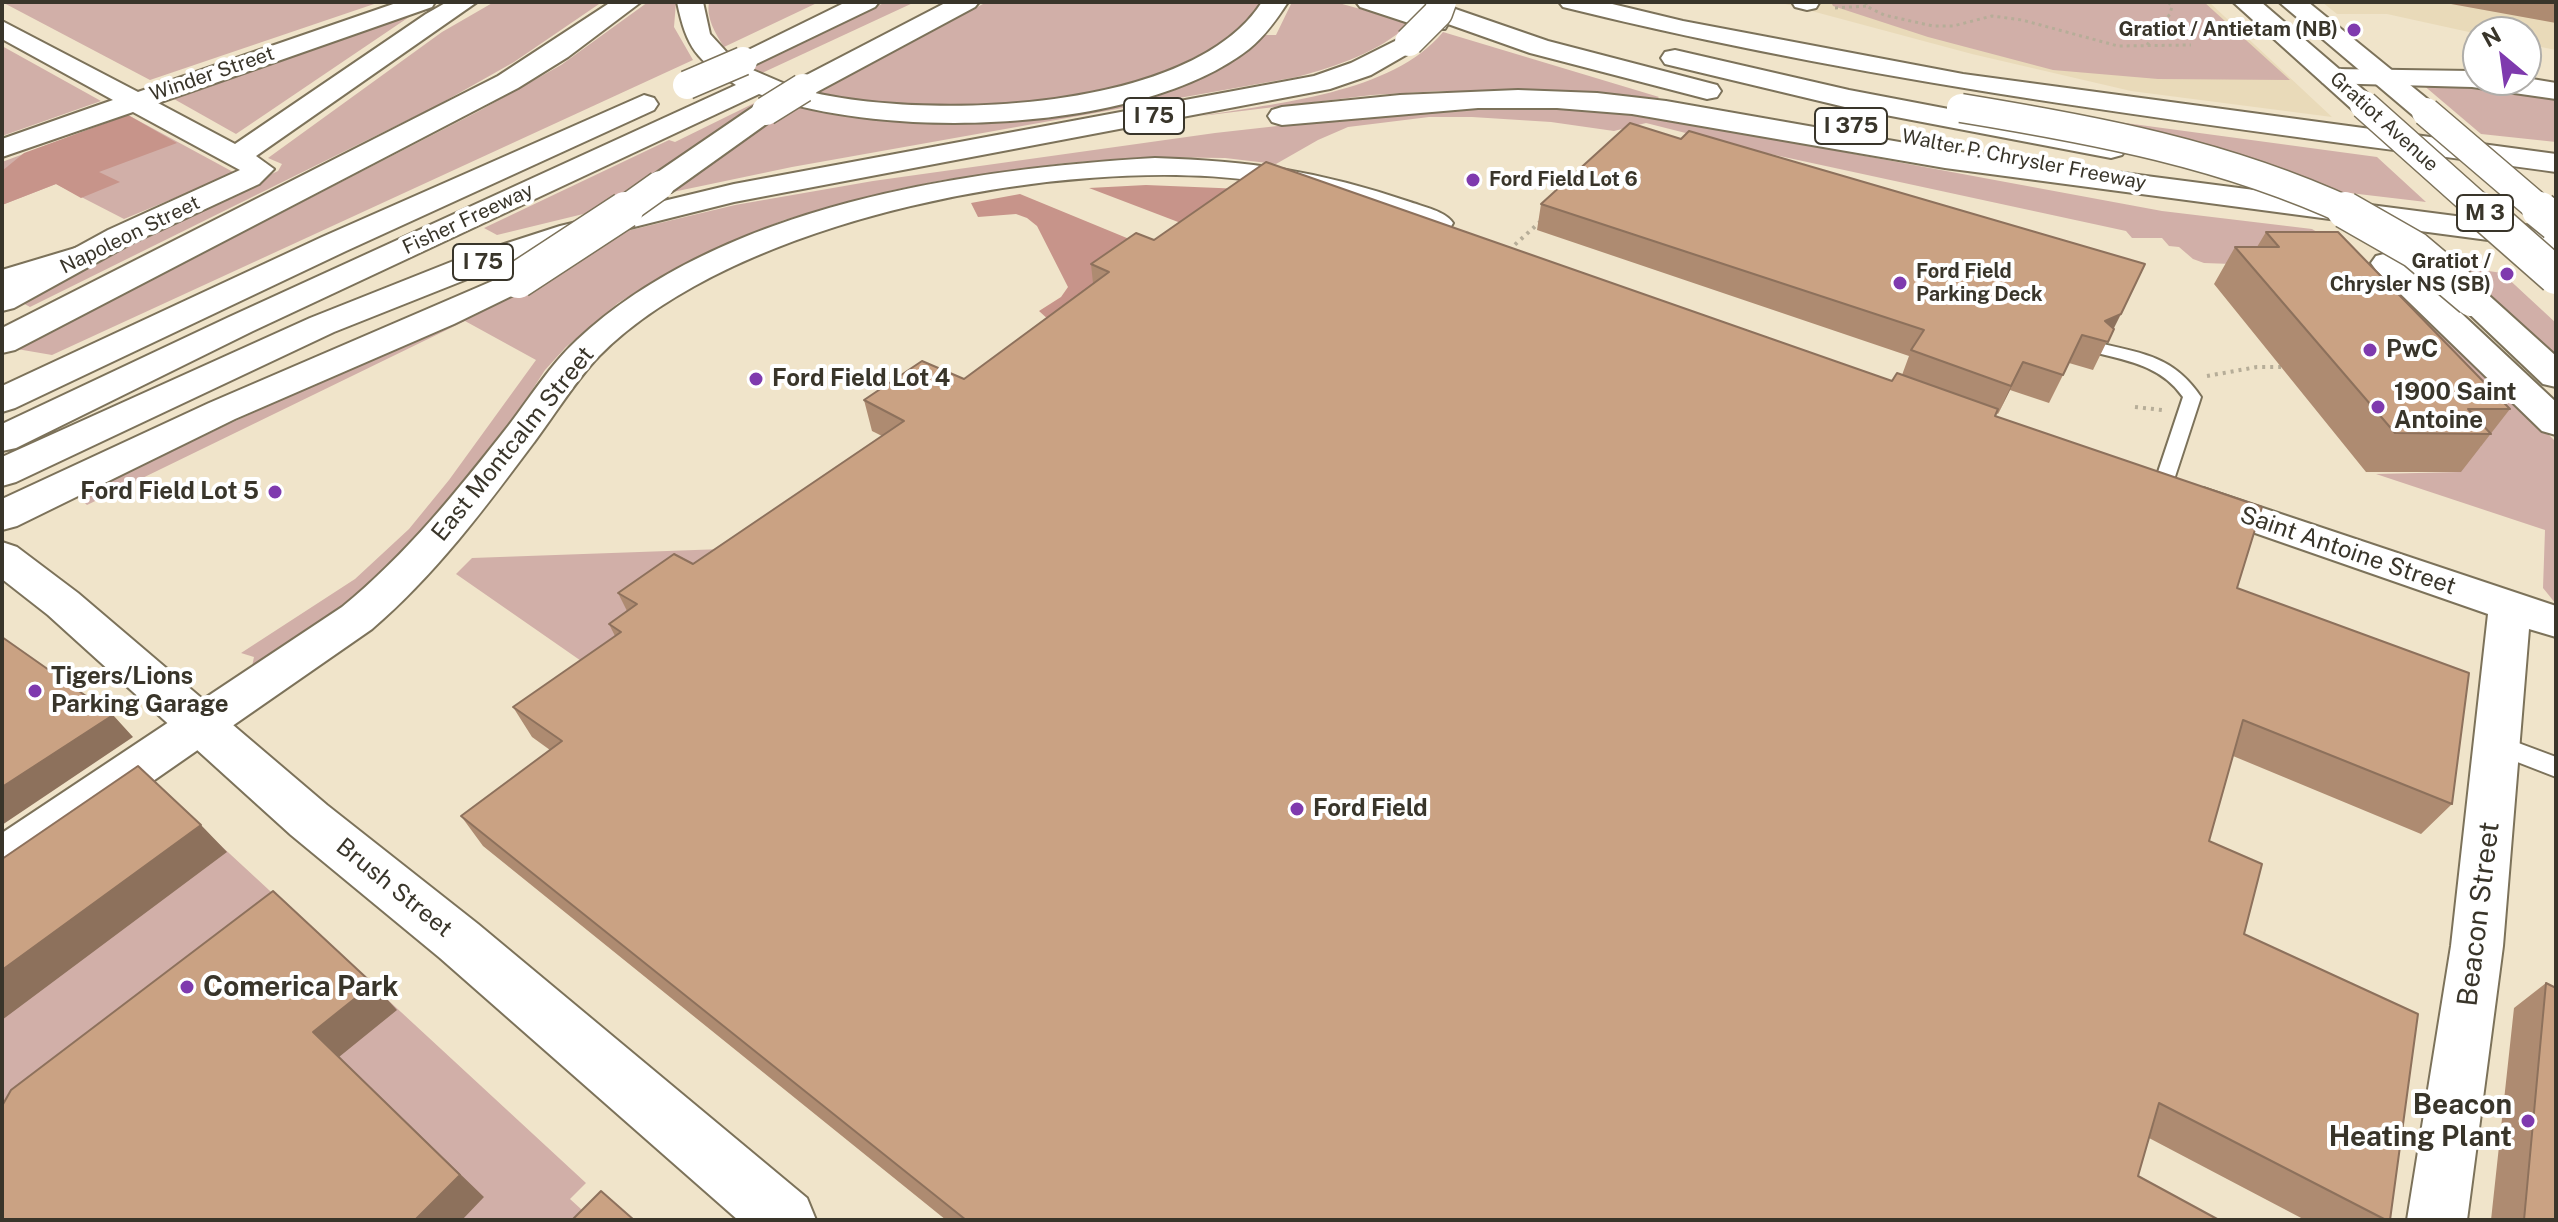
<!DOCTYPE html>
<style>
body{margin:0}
#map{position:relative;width:2558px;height:1222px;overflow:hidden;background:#f0e4ca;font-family:"Public Sans",sans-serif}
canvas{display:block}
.frame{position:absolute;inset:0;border:4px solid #39352a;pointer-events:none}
.north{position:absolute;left:2462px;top:16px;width:80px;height:80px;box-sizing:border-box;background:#fff;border:2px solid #b0aeaa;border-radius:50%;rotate:331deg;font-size:22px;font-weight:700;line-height:32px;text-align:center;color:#39352a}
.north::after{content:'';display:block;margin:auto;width:28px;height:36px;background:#7f3aae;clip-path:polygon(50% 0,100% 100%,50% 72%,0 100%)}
</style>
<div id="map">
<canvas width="2558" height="1222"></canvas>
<div class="frame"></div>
<div class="north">N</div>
</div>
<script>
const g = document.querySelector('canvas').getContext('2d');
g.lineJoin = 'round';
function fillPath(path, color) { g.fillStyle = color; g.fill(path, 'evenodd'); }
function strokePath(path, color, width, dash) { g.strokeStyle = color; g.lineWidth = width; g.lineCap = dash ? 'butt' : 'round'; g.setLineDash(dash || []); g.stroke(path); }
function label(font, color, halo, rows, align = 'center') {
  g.font = font + ' "Public Sans",sans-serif'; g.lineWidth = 8; g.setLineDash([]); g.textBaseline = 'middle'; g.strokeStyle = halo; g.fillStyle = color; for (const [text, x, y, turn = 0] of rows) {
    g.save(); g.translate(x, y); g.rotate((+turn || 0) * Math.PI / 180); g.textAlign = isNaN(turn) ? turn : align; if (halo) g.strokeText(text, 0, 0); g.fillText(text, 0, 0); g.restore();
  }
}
const built = new Path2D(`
 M 1778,2 L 2209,2 L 2332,117 L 2131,91 L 1972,54 Z
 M 2322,2 L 2556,2 L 2556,50 L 2526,44 L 2526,32 L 2478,34 L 2387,14 L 2337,14 Z`);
const green = new Path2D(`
 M 2,2 L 380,2 L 150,80 Z
 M 494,2 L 602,2 L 514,62 L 438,105 L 30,307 L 21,302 L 135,238 L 278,171 L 282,164 L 268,158 L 442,32 Z
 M 648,2 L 676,2 L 674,27 L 693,60 L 52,355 L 17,349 L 479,111 L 561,65 Z
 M 709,2 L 819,2 L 724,47 C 715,33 706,18 709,2 Z
 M 886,2 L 915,2 L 762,73 L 750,66 Z
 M 987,2 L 1265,2 C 1251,17 1238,33 1221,44 C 1107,115 943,116 815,93 L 846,73 Z
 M 1292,2 L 1335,2 L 1411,23 C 1377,53 1340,65 1297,77 L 792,167 L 668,193 L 791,106 L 876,120 L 961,123 L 1004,120 L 1219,67 L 1264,35 L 1276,35 Z
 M 1831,2 L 2204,2 L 2290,80 L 2158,79 L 2053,70 L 1928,37 L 1833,6 Z
 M 412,15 L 236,134 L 174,99 Z
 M 1443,32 L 1659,97 L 1656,100 L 1545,91 L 1440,91 L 1372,95 L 1201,116 C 1275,103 1392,94 1443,32 Z
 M 2,46 L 101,101 L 2,136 Z
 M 2422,84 L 2556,97 L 2556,142 L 2481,134 Z
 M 791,85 L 612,207 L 497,235 L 484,228 L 669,140 L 675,142 Z
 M 1438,108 L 1544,108 L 1644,115 L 2162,211 L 2312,229 L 2374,266 L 2397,283 L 2556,442 L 2556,604 L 2543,588 L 2545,530 L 2376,474 L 2459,472 L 2440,450 L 2481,447 L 2314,267 L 2204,263 L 2193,259 L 2179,247 L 2169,246 L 2162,238 L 2132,238 L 2126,231 L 1761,152 L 1646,123 L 1614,131 L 1551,122 L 1472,117 L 1429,117 L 1348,127 L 1318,140 L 1276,164 L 1225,158 L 1147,157 L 1065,163 L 943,180 L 893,190 L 784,220 L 723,245 L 654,281 L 618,303 L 566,347 L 545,370 L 460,502 L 362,598 L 251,671 L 254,657 L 241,653 L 355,579 L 409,529 L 449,480 L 536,360 L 465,321 L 87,505 L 77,495 L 308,387 L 524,292 L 614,234 L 735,205 L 873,181 L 1215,133 Z
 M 128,115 L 235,173 L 124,219 L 56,184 L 2,205 L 2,162 Z
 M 2081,117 L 2377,157 L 2426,202 L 2333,191 L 2208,145 Z
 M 2455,266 L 2502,273 L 2556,323 L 2556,362 Z
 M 723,549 L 610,681 L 456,574 L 472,558 Z
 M 164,793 L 586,1183 L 570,1199 L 593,1220 L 2,1220 L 2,907 Z`);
const forest = new Path2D(`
 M 128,115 L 177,143 L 99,172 L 120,182 L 81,198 L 56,184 L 2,205 L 2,171 L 24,153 Z
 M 1146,185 L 1267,190 L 1207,233 L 1089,188 Z
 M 1020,194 L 1173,257 L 1050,321 L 1039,311 L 1061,297 L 1068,287 L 1037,226 L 1027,218 L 1016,214 L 978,217 L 971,203 Z`);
const pathFar1 = new Path2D(`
 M 1866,2 L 1866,6 L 1884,15 L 1933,26 L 1953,26 L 1992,16 L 2022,20 L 2118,46 L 2191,45
 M 1835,8 L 1866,6
 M 2147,45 L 2170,14 L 2172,6 L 2168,2`);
const path = new Path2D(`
 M 1509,250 L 1541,221
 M 2207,376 L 2257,367 L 2281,367
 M 2135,407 L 2162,410`);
const service = new Path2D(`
 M 2103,344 C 2146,354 2175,358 2201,397 L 2170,492 L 2156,492 L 2153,487 L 2183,397 C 2162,367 2130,361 2097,353 L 2094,349 Z
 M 2497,735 L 2556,757 L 2556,777 L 2489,751 L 2485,744 L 2489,737 Z`);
const minor = new Path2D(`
 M 399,2 L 435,2 L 432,7 L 158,103 L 235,144 L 426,14 L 447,2 L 477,2 L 256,156 L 274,169 L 259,184 L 130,244 L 14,308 L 2,311 L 2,288 L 108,230 L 240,170 L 133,112 L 2,157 L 2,139 L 113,100 L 2,39 L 2,21 L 138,92 Z
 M 1792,2 L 1818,2 L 1819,3 L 1816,8 L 1807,10 L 1795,7 Z
 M 1155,158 C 1250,161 1319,171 1410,202 C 1424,207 1445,211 1453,223 L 1449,230 L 1438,232 C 1377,217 1321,190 1258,181 C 1070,154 736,217 599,356 C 575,381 556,413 535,441 C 485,508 436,574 372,629 L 19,874 L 2,880 L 2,833 L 342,607 C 407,554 458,490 509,425 C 531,396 551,364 577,340 C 722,205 965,169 1155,158 Z
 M 2203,488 L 2556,606 L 2556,637 L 2529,629 L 2503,946 L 2467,1220 L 2407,1220 L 2451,946 L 2488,614 L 2189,510 L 2184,501 L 2189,492 Z`);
const tertiary = new Path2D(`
 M 2333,69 L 2472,71 L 2478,72 L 2478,80 L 2526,78 L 2556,83 L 2556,99 L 2472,87 L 2323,83 L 2319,77 L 2323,71 Z
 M 82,246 L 94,249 L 99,256 L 94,263 L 2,291 L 2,270 Z
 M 2,542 L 17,547 L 78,593 L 327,805 L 478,924 L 807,1198 L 816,1220 L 738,1220 L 440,958 L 291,835 L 48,615 L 2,579 Z`);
const primary = new Path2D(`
 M 2233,2 L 2261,2 L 2374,99 L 2378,105 L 2374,111 L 2364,114 L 2354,111 Z
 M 2279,2 L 2308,2 L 2436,106 L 2440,112 L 2436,118 L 2426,121 L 2416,118 Z`);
const motorway = new Path2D(`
 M 611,2 L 641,2 L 568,57 L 518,88 L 15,350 L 2,353 L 2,328 L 498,76 Z
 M 677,2 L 703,2 L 710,34 L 732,58 L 846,2 L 879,2 L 875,7 L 748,68 L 790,86 L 793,82 L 947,2 L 979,2 L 975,7 L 815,93 C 930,119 1191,113 1262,2 L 1288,2 C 1277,19 1265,36 1249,49 C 1140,134 885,141 759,94 L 253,331 L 16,448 L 2,451 L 2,424 L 229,317 L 736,85 C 696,59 687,49 677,2 Z
 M 1356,2 L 1435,2 L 1548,41 L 1717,85 L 1721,91 L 1717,97 L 1707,99 L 1530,53 L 1448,24 L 1445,29 L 1427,29 L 1360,7 Z
 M 1559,2 L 1604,2 L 1683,21 L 1963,74 L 2556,154 L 2556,172 C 2223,126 1889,88 1563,7 Z
 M 1409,34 L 1418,36 L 1422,42 L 1418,48 L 1371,75 L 1330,89 L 734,202 L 582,240 L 485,272 L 334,332 L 16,482 L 2,486 L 2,457 L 310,318 L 461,258 L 560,226 L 734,184 L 1314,76 L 1351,63 Z
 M 1675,50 L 1849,90 L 2111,140 L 2122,143 L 2126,149 L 2122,155 L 2111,158 L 1849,108 L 1665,64 L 1661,58 L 1665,52 Z
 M 1518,90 L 1597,93 L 1666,101 L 1945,150 L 2556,229 L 2556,249 L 1945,168 L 1632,114 L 1557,108 L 1478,108 L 1282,125 L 1272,122 L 1268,116 L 1272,110 L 1282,107 L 1400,95 Z
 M 644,95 L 654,98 L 658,104 L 654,110 L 346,251 L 15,408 L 2,412 L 2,386 L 322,237 Z
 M 766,102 L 776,105 L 780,111 L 776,117 L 671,192 L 660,194 L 649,192 L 645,185 L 649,178 L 756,105 Z
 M 2388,253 L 2400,256 L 2556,402 L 2556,435 L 2542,431 L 2376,270 L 2371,263 L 2376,256 Z
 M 518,270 L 530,273 L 535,280 L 530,287 L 454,324 L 235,419 L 17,526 L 2,530 L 2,499 L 209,403 Z
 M 2472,288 L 2484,291 L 2556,356 L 2556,387 L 2543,384 L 2460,305 L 2455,298 L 2460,291 Z`);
const primaryBridgeFar1 = new Path2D(`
 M 2364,105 L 2484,212
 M 2426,112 L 2543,212`);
const primaryBridge = new Path2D(`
 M 2481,210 L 2556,276
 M 2540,210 L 2556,223`);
const motorwayBridgeFar1 = new Path2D(`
 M 1409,42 L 1438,13 L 1442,2
 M 687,85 L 743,61
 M 1961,108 C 2095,130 2225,154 2350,212
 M 766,111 L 803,88
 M 622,212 L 660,185`);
const motorwayBridge = new Path2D(`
 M 2345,210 L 2415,250 L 2472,298
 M 518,280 L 625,210`);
const wall = new Path2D(`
 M 2440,2 L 2556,2 L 2556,23 Z
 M 1541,204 L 2113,329 L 2093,370 L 2069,363 L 2049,403 L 2010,390 L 1998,414 L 1996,413 L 1995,416 L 2237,588 L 2452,804 L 2421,834 L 2233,756 L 2209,841 L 2244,934 L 2390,1220 L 2305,1220 L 2149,1138 L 2138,1176 L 2219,1220 L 946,1220 L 483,846 L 461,816 L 550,750 L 532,737 L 513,707 L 615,636 L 609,624 L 627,611 L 618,593 L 693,564 L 882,436 L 872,431 L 864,400 L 964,379 L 1093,283 L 1091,264 L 1154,240 L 1892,381 L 1902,375 L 1909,356 L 1537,230 Z
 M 2266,232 L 2510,409 L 2461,472 L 2366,472 L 2214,284 L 2235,247 L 2257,247 Z
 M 2546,983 L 2556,1220 L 2491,1220 L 2514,1008 Z`);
const shadedWall = new Path2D(`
 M 2121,314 L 2107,342 L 2105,321 Z
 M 2023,362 L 2010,390 L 1998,414 L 2011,386 Z
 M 113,715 L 133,737 L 2,825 L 2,787 Z
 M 201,825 L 227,852 L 2,1020 L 2,970 Z
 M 373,984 L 397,1010 L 339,1057 L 484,1197 L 462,1220 L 415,1220 L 313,1032 Z`);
const building = new Path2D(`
 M 1630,123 L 1681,139 L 1689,131 L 2145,264 L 2121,314 L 2105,321 L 2114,329 L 2108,342 L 2082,335 L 2063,375 L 2023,362 L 2011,386 L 1911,350 L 1924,330 L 1541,204 Z
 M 1266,162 L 1892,381 L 1897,373 L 1998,409 L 1995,416 L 2262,507 L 2237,588 L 2469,673 L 2452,804 L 2243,720 L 2209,841 L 2262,864 L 2244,934 L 2418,1014 L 2390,1220 L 2386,1220 L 2159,1103 L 2138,1176 L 2219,1220 L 966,1220 L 461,816 L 562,741 L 513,707 L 621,632 L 609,624 L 637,604 L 618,593 L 674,554 L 693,564 L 904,421 L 864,400 L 922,361 L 964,379 L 1109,272 L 1091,264 L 1136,233 L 1154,240 Z
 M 2266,232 L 2338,232 L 2510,409 L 2468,409 L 2491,434 L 2395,433 L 2235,247 L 2279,247 Z
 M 2,637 L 113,715 L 2,787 Z
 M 138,766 L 201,825 L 2,970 L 2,859 Z
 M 273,891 L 373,984 L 313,1032 L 460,1175 L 415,1220 L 2,1220 L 2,1106 L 11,1090 Z
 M 2546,983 L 2556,988 L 2556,1220 L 2524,1220 Z
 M 601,1191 L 634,1220 L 572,1220 Z`);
const markers = [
 [2354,30,8,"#7f3aae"],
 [1473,180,8,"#7f3aae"],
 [2507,274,8,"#7f3aae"],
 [1900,283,8,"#7f3aae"],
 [2370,350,8,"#7f3aae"],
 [756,379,8,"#7f3aae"],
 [2378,407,8,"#7f3aae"],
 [275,492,8,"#7f3aae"],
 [35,691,8,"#7f3aae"],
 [1297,809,8,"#7f3aae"],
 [187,987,8,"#7f3aae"],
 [2528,1121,8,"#7f3aae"]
];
const farPoinames = [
 ["Gratiot / Antietam (NB)",2338,30],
 ["Ford Field Lot 6",1489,180,"left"],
 ["Gratiot /",2491,262],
 ["Chrysler NS (SB)",2491,285],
 ["Ford Field",1916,272,"left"],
 ["Parking Deck",1916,295,"left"]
];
const farStreetnames = [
 ["Winder Street",212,74,-19],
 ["Gratiot Avenue",2384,122,42],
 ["Walter P. Chrysler Freeway",2024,160,11],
 ["Fisher Freeway",468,219,-25],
 ["Napoleon Street",130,235,-26]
];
const shields = [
 [1154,116,60],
 [1851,126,72],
 [2485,213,56],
 [483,262,60]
];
const shieldNames = [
 ["I 75",1154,116],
 ["I 375",1851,126],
 ["M 3",2485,213],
 ["I 75",483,262]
];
const poiNames = [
 ["PwC",2386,350],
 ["Ford Field Lot 4",772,379],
 ["1900 Saint",2394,393],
 ["Antoine",2394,421],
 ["Ford Field Lot 5",259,492,"right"],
 ["Tigers/Lions",51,677],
 ["Parking Garage",51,705],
 ["Ford Field",1313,809]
];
const streetNames = [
 ["East Montcalm Street",513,444,-51],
 ["Saint Antoine Street",2348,551,19],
 ["Brush Street",394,888,39]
];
const nearStreetnames = [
 ["Beacon Street",2479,914,-83]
];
const nearPoinames = [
 ["Comerica Park",203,987],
 ["Beacon",2512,1105,"right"],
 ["Heating Plant",2512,1137,"right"]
];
fillPath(built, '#e9dab9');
fillPath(green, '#d1afa8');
fillPath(forest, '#c7948a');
strokePath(service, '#7c725a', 4);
strokePath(minor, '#7c725a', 4);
strokePath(tertiary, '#7c725a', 4);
strokePath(primary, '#7c725a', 4);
strokePath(motorway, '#7c725a', 4);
strokePath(pathFar1, '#b6ad98', 3, [3, 4]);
strokePath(path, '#b6ad98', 4, [3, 5]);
fillPath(service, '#fff');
fillPath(minor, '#fff');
fillPath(tertiary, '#fff');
fillPath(primary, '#fff');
fillPath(motorway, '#fff');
strokePath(primaryBridgeFar1, '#7c725a', 31, []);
strokePath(primaryBridge, '#7c725a', 39, []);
strokePath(motorwayBridgeFar1, '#7c725a', 31, []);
strokePath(motorwayBridge, '#7c725a', 39, []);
strokePath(primaryBridgeFar1, '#fff', 28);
strokePath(primaryBridge, '#fff', 36);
strokePath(motorwayBridgeFar1, '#fff', 28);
strokePath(motorwayBridge, '#fff', 36);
fillPath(wall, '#ae8b71');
fillPath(shadedWall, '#8d715c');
fillPath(building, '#caa283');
strokePath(building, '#8d715c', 2);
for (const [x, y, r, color] of markers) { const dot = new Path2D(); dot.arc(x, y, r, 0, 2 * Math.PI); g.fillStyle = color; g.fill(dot); strokePath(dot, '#fff', 3); }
label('bold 20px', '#39352a', '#fff', farPoinames, 'right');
label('20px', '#39352a', '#fff', farStreetnames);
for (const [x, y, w] of shields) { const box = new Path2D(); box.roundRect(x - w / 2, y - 18, w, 36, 6); g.fillStyle = '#fff'; g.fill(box); strokePath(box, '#39352a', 2); }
label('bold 22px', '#39352a', null, shieldNames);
label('bold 24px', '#39352a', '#fff', poiNames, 'left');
label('24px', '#39352a', '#fff', streetNames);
label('28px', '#39352a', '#fff', nearStreetnames);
label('bold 28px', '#39352a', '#fff', nearPoinames, 'left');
</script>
